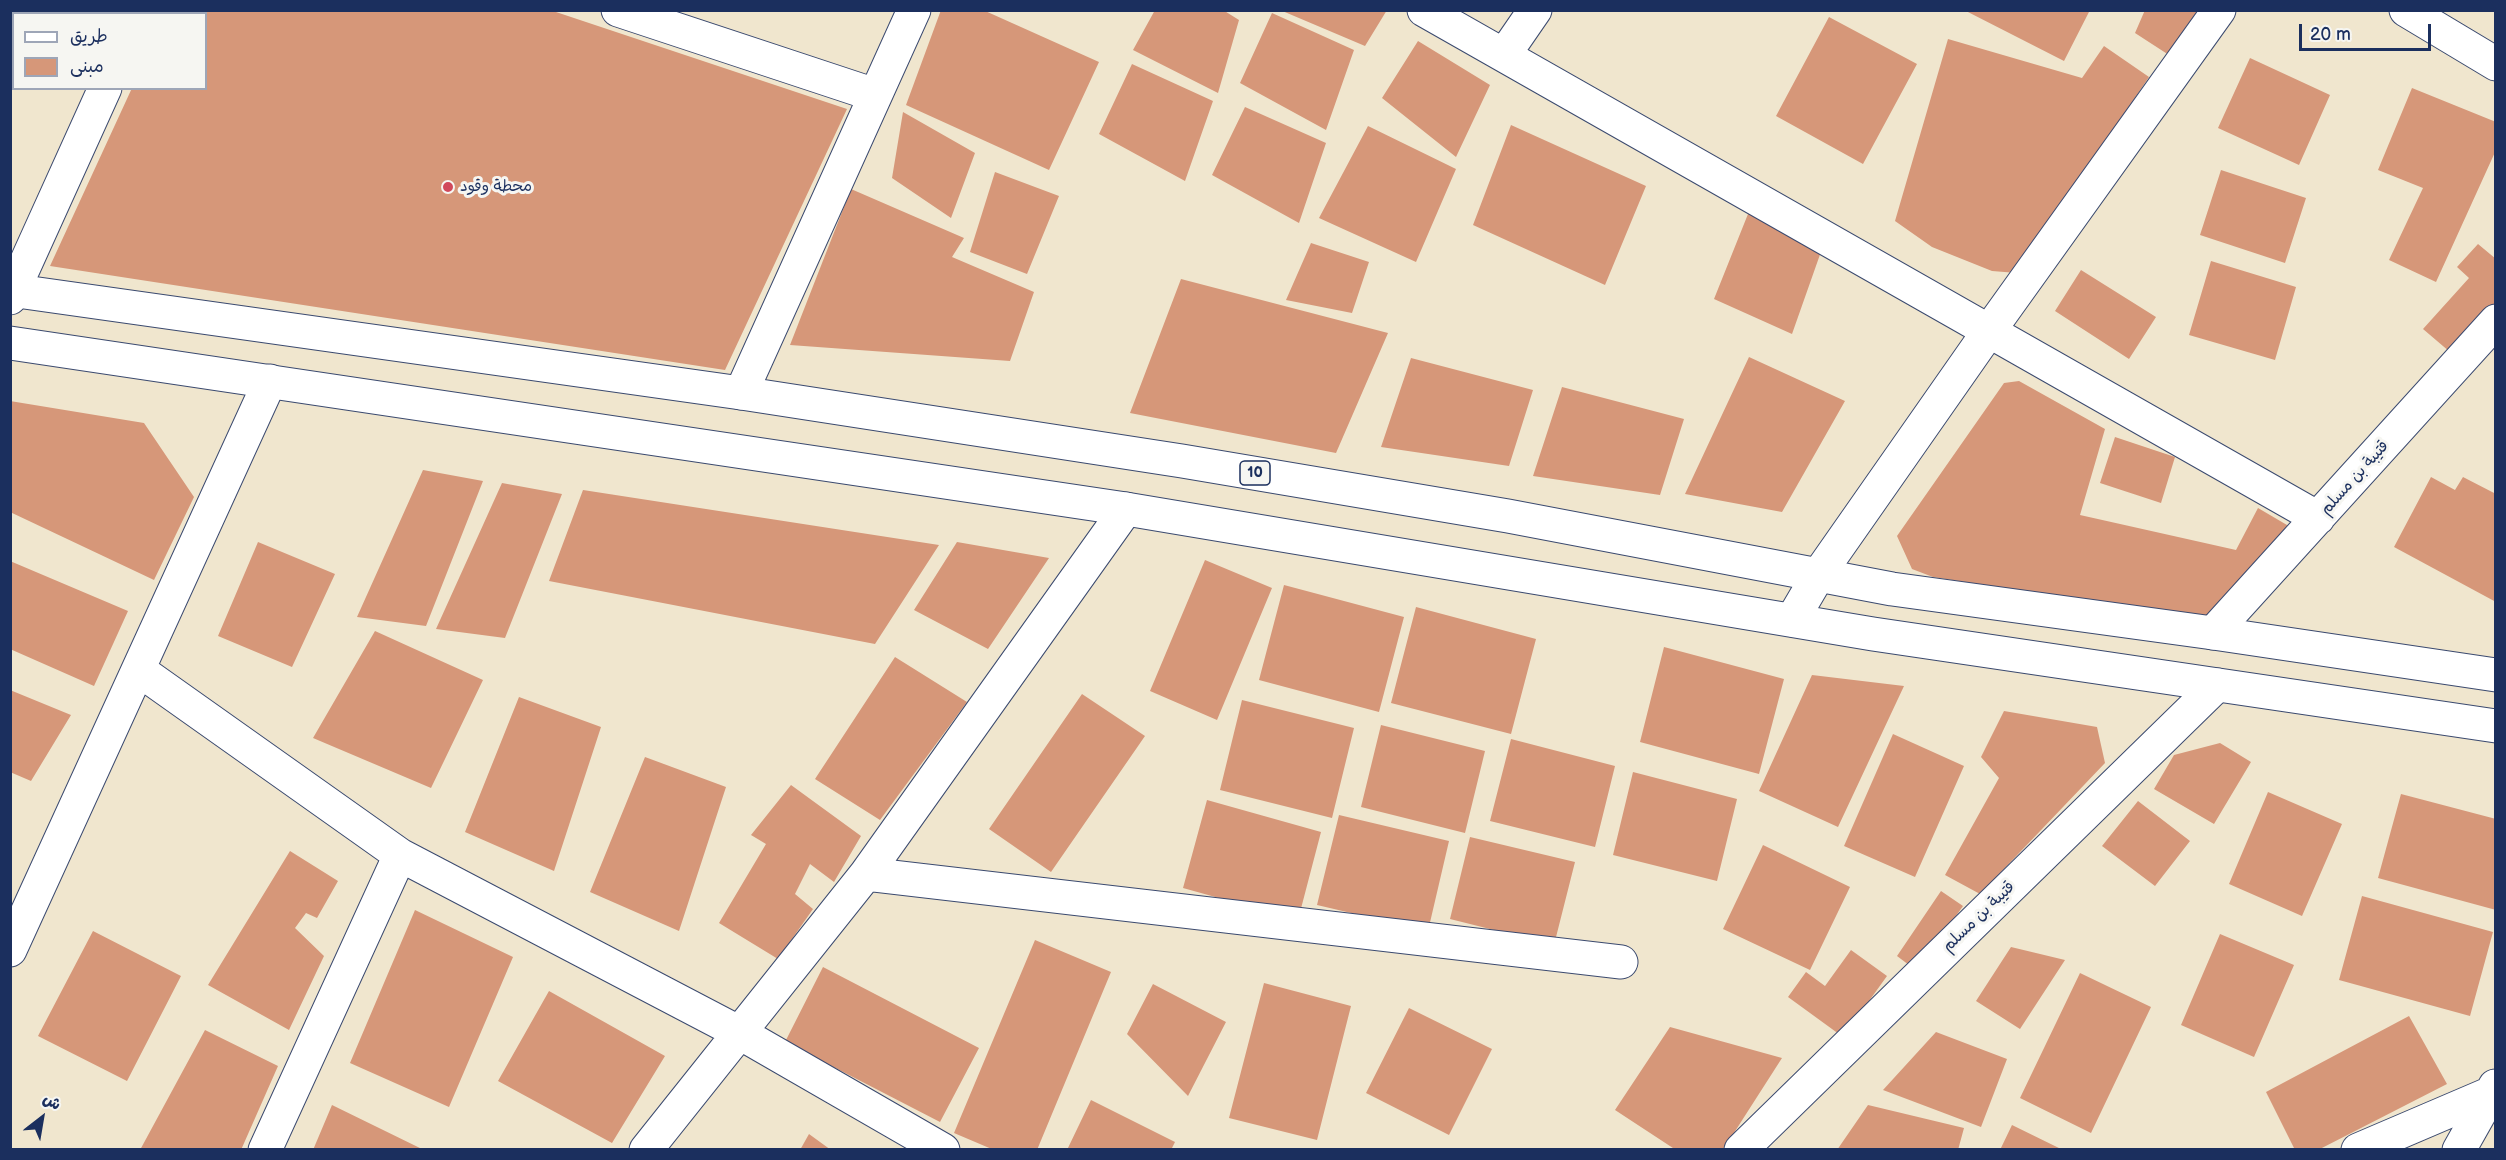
<!DOCTYPE html>
<meta charset="utf-8">
<style>
body{margin:0}
#map{position:relative;width:2506px;height:1160px;overflow:hidden;background:#f0e6ce;font-family:"Balsamiq Sans","Playpen Sans Arabic",sans-serif}
canvas{display:block}
.frame{position:absolute;inset:0;border:12px solid #1b2f5e;pointer-events:none}
.legend{position:absolute;left:12px;top:12px;width:195px;height:78px;box-sizing:border-box;background:#f6f6f2;border:2px solid #9ea6b7;margin:0;padding:8px 10px;list-style:none;font-size:18px;color:#1b2f5e}
.legend li{display:flex;align-items:center;gap:12px;height:30px}
.legend b{width:30px;border:2px solid #9ea6b7}
.north{position:absolute;left:12px;top:1088px;width:60px;height:60px;-webkit-text-stroke:4px #f6f6f2;paint-order:stroke;rotate:31deg;font-size:16px;font-weight:700;line-height:24px;text-align:center;color:#1b2f5e}
.north::after{content:'';display:block;margin:auto;width:21px;height:27px;background:#1b2f5e;clip-path:polygon(50% 0,100% 100%,50% 72%,0 100%)}
.scale{position:absolute;left:2299px;top:24px;width:132px;height:27px;box-sizing:border-box;border:3px solid #1b2f5e;border-top:0;padding-left:8px;font-size:18px;line-height:21px;white-space:nowrap;color:#1b2f5e;-webkit-text-stroke:4px #f6f6f2;paint-order:stroke}
</style>
<div id="map">
<canvas width="2506" height="1160"></canvas>
<div class="frame"></div>
<ul class="legend">
<li><b style="height:8px;background:#fff"></b>طريق</li>
<li><b style="height:16px;background:#d69779"></b>مبنى</li>
</ul>
<div class="north">ش</div>
<div class="scale">20 m</div>
</div>
<script>
const g = document.querySelector('canvas').getContext('2d');
g.lineJoin = 'round';
function fillPath(path, color) { g.fillStyle = color; g.fill(path, 'evenodd'); }
function strokePath(path, color, width, dash) { g.strokeStyle = color; g.lineWidth = width; g.lineCap = dash ? 'butt' : 'round'; g.setLineDash(dash || []); g.stroke(path); }
function label(font, color, halo, rows, align = 'center') {
  g.font = font + ' "Balsamiq Sans","Playpen Sans Arabic",sans-serif'; g.lineWidth = 6; g.setLineDash([]); g.textBaseline = 'middle'; g.strokeStyle = halo; g.fillStyle = color; for (const [text, x, y, turn = 0] of rows) {
    g.save(); g.translate(x, y); g.rotate((+turn || 0) * Math.PI / 180); g.textAlign = isNaN(turn) ? turn : align; if (halo) g.strokeText(text, 0, 0); g.fillText(text, 0, 0); g.restore();
  }
}
const building = new Path2D(`
 M 169,10 L 550,10 L 847,109 L 725,370 L 50,266 L 132,88 L 206,88 L 206,14 L 167,14 Z
 M 941,10 L 983,10 L 1099,62 L 1049,170 L 906,105 Z
 M 1155,10 L 1223,10 L 1239,20 L 1218,93 L 1133,50 Z
 M 1280,10 L 1387,10 L 1365,46 Z
 M 1964,10 L 2090,10 L 2064,61 Z
 M 2145,10 L 2204,10 L 2172,57 L 2135,33 Z
 M 1272,13 L 1354,50 L 1326,130 L 1240,83 Z
 M 1829,17 L 1917,64 L 1863,164 L 1776,116 Z
 M 1948,39 L 2082,78 L 2104,46 L 2149,77 L 2017,273 L 1992,271 L 1932,247 L 1895,221 Z
 M 1418,41 L 1490,85 L 1456,157 L 1382,98 Z
 M 2250,58 L 2330,95 L 2299,165 L 2218,128 Z
 M 1132,64 L 1213,101 L 1185,181 L 1099,134 Z
 M 2412,88 L 2496,122 L 2496,150 L 2436,282 L 2389,260 L 2423,188 L 2378,170 Z
 M 1245,107 L 1326,143 L 1299,223 L 1212,175 Z
 M 903,112 L 975,153 L 951,218 L 892,178 Z
 M 1511,125 L 1646,186 L 1605,285 L 1473,225 Z
 M 1368,126 L 1456,169 L 1416,262 L 1319,218 Z
 M 2221,170 L 2306,198 L 2285,263 L 2200,235 Z
 M 995,172 L 1059,196 L 1027,274 L 970,252 Z
 M 851,189 L 964,238 L 952,257 L 1034,292 L 1010,361 L 790,345 Z
 M 1750,209 L 1823,246 L 1792,334 L 1714,299 Z
 M 1311,243 L 1369,262 L 1352,313 L 1286,300 Z
 M 2478,244 L 2496,259 L 2496,302 L 2450,352 L 2423,329 L 2469,278 L 2457,267 Z
 M 2211,261 L 2296,287 L 2275,360 L 2189,335 Z
 M 2081,270 L 2156,317 L 2129,359 L 2055,311 Z
 M 1181,279 L 1388,333 L 1336,453 L 1130,413 Z
 M 1749,357 L 1845,401 L 1782,512 L 1685,494 Z
 M 1411,358 L 1533,390 L 1509,466 L 1381,447 Z
 M 2019,381 L 2105,429 L 2080,515 L 2236,550 L 2258,508 L 2287,525 L 2288,536 L 2211,620 L 1933,577 L 1912,569 L 1897,536 L 2004,383 Z
 M 1562,387 L 1684,419 L 1660,495 L 1533,476 Z
 M 10,401 L 144,423 L 194,497 L 154,580 L 10,512 Z
 M 2115,437 L 2175,457 L 2161,503 L 2100,483 Z
 M 423,470 L 483,481 L 426,626 L 357,617 Z
 M 2431,477 L 2455,490 L 2463,477 L 2496,494 L 2496,602 L 2394,547 Z
 M 502,483 L 562,494 L 505,638 L 436,629 Z
 M 583,490 L 939,545 L 875,644 L 549,581 Z
 M 258,542 L 335,574 L 292,667 L 218,636 Z
 M 957,542 L 1049,558 L 988,649 L 914,610 Z
 M 1205,560 L 1272,588 L 1217,720 L 1150,691 Z
 M 10,561 L 128,611 L 94,686 L 10,649 Z
 M 1284,585 L 1404,617 L 1379,712 L 1259,680 Z
 M 1416,607 L 1536,639 L 1511,734 L 1391,703 Z
 M 375,631 L 483,680 L 431,788 L 313,738 Z
 M 1664,647 L 1784,679 L 1759,774 L 1640,742 Z
 M 895,657 L 967,702 L 880,820 L 815,779 Z
 M 1812,675 L 1904,686 L 1838,827 L 1759,791 Z
 M 10,690 L 71,715 L 31,781 L 10,772 Z
 M 1082,694 L 1145,736 L 1051,872 L 989,829 Z
 M 519,697 L 601,727 L 554,871 L 465,832 Z
 M 1242,700 L 1354,728 L 1332,818 L 1220,790 Z
 M 2004,711 L 2097,727 L 2105,763 L 1980,894 L 1945,875 L 1999,778 L 1981,757 Z
 M 1381,725 L 1485,751 L 1465,833 L 1361,807 Z
 M 1893,734 L 1964,766 L 1915,877 L 1844,846 Z
 M 1511,739 L 1615,766 L 1595,847 L 1490,821 Z
 M 2220,743 L 2251,762 L 2214,824 L 2154,789 L 2174,755 Z
 M 645,757 L 726,787 L 679,931 L 590,892 Z
 M 1633,772 L 1737,799 L 1717,881 L 1613,855 Z
 M 791,785 L 861,836 L 834,882 L 810,864 L 795,894 L 813,909 L 778,959 L 719,923 L 766,844 L 751,835 Z
 M 2268,792 L 2342,824 L 2302,916 L 2229,884 Z
 M 2401,794 L 2496,819 L 2496,910 L 2378,878 Z
 M 1207,800 L 1321,832 L 1298,920 L 1183,888 Z
 M 2138,801 L 2190,841 L 2155,886 L 2102,846 Z
 M 1339,815 L 1449,841 L 1428,931 L 1317,905 Z
 M 1470,837 L 1575,862 L 1554,945 L 1450,919 Z
 M 1763,845 L 1850,887 L 1810,970 L 1723,929 Z
 M 290,851 L 338,881 L 317,918 L 306,913 L 295,928 L 324,956 L 289,1030 L 208,985 Z
 M 1941,891 L 1963,906 L 1917,971 L 1897,956 Z
 M 2362,896 L 2493,932 L 2470,1016 L 2339,980 Z
 M 415,910 L 513,957 L 449,1107 L 350,1063 Z
 M 93,931 L 181,976 L 127,1081 L 38,1036 Z
 M 2220,934 L 2294,965 L 2254,1057 L 2181,1025 Z
 M 1035,940 L 1111,972 L 1037,1150 L 994,1150 L 954,1133 Z
 M 2011,947 L 2065,960 L 2020,1029 L 1976,1001 Z
 M 1851,950 L 1887,976 L 1843,1037 L 1788,997 L 1806,972 L 1825,986 Z
 M 823,967 L 979,1048 L 940,1122 L 785,1042 Z
 M 2080,973 L 2151,1007 L 2091,1133 L 2020,1098 Z
 M 1264,983 L 1351,1006 L 1317,1140 L 1229,1118 Z
 M 1153,984 L 1226,1022 L 1188,1096 L 1127,1034 Z
 M 549,991 L 665,1056 L 612,1143 L 498,1081 Z
 M 1409,1008 L 1492,1049 L 1449,1135 L 1366,1093 Z
 M 2409,1016 L 2447,1084 L 2318,1150 L 2295,1150 L 2266,1092 Z
 M 1670,1027 L 1782,1058 L 1723,1150 L 1676,1150 L 1615,1110 Z
 M 205,1030 L 278,1066 L 241,1150 L 140,1150 Z
 M 1936,1032 L 2007,1059 L 1981,1127 L 1883,1090 Z
 M 1091,1100 L 1175,1142 L 1171,1150 L 1067,1150 Z
 M 332,1105 L 424,1150 L 313,1150 Z
 M 1868,1105 L 1964,1128 L 1958,1150 L 1837,1150 Z
 M 2012,1125 L 2063,1150 L 2000,1150 Z
 M 809,1134 L 831,1150 L 800,1150 Z`);
const minor = new Path2D(`
 M 618,10 L 875,95
 M 1424,10 L 2318,518
 M 2406,10 L 2496,64
 M 139,14 L 140,10
 M 1504,55 L 1535,10
 M 10,298 L 105,88
 M 741,393 L 914,10
 M 1792,620 L 1819,574 L 1989,331 L 2219,10
 M 2213,633 L 2496,321
 M 139,670 L 400,855 L 740,1033 L 943,1150
 M 866,874 L 1621,962
 M 10,950 L 270,381
 M 265,1150 L 400,855
 M 646,1150 L 866,874 L 1126,509
 M 1741,1150 L 2217,685
 M 2358,1150 L 2496,1091
 M 2459,1150 L 2495,1086`);
const trunk = new Path2D(`
 M 10,290 L 741,393 L 1182,461 L 1508,516 L 1892,589 L 2213,633 L 2496,675
 M 10,343 L 1126,509 L 1873,634 L 2496,726`);
const markers = [
 [448,187,6,"#d1495b"]
];
const shields = [
 [1255,473,30]
];
const shieldNames = [
 ["10",1255,473]
];
const poiNames = [
 ["محطة وقود",460,187]
];
const streetNames = [
 ["قتيبة بن مسلم",2355,478,-48],
 ["قتيبة بن مسلم",1979,917,-44]
];
fillPath(building, '#d69779');
strokePath(minor, '#3b4a6f', 35);
strokePath(trunk, '#3b4a6f', 35);
strokePath(minor, '#fff', 33);
strokePath(trunk, '#fff', 33);
for (const [x, y, r, color] of markers) { const dot = new Path2D(); dot.arc(x, y, r, 0, 2 * Math.PI); g.fillStyle = color; g.fill(dot); strokePath(dot, '#f6f6f2', 2); }
for (const [x, y, w] of shields) { const box = new Path2D(); box.roundRect(x - w / 2, y - 12, w, 24, 4.5); g.fillStyle = '#f6f6f2'; g.fill(box); strokePath(box, '#1b2f5e', 1.5); }
label('bold 15px', '#1b2f5e', null, shieldNames);
label('16px', '#1b2f5e', '#f6f6f2', poiNames, 'left');
label('16px', '#1b2f5e', '#f6f6f2', streetNames);
</script>
